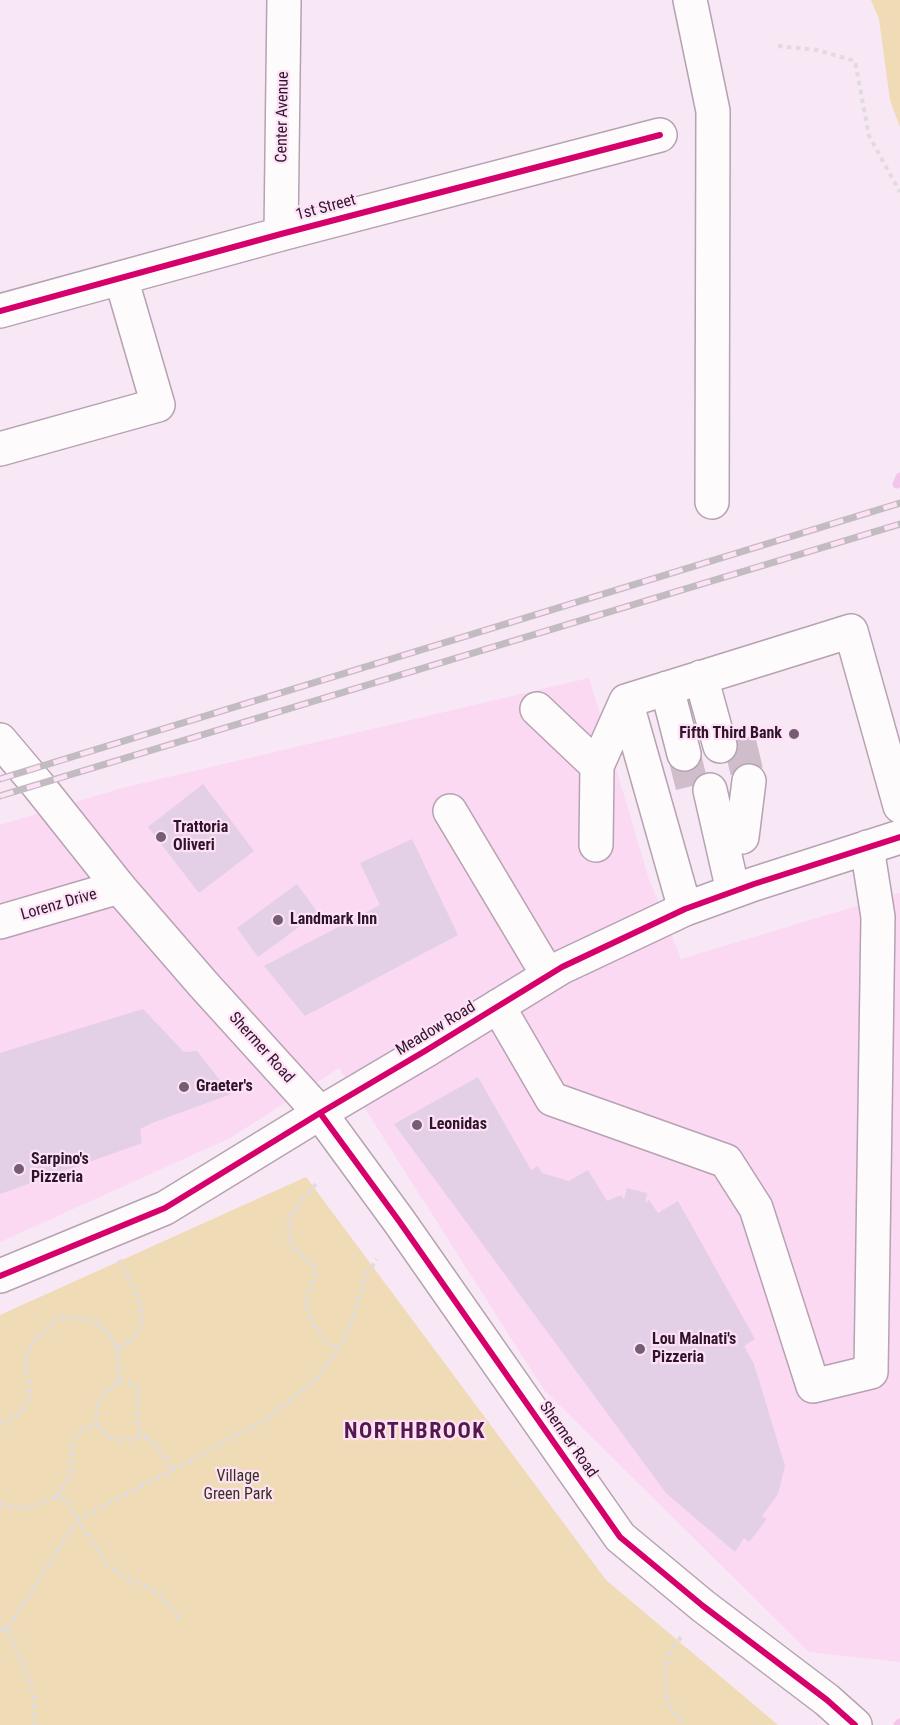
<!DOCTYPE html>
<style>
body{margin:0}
canvas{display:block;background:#f8e7f4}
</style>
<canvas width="900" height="1725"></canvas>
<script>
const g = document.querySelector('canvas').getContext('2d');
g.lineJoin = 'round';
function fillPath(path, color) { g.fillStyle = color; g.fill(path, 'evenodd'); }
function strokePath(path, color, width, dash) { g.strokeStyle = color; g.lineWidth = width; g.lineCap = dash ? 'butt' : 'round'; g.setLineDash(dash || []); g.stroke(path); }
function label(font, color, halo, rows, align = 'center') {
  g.font = font + ' "Roboto Condensed",sans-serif'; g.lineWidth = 4.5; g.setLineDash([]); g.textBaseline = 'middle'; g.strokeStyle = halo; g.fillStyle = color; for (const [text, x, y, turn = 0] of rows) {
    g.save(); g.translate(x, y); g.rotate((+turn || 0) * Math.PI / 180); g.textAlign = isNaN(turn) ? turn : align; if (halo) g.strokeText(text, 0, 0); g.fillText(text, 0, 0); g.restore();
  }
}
const built = new Path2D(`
 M 589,678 L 648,876 L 681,959 L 900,893 L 900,1662 L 809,1652 L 544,1390 L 339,1068 L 230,1138 L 0,1242 L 0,825 L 122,788 Z`);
const green = new Path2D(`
 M 871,0 L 900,0 L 900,127 L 890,100 L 879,19 Z
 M 306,1177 L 606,1580 L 778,1725 L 0,1725 L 0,1315 Z`);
const stream = new Path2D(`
 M 897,484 L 900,477
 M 898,1725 L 900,1723`);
const building = new Path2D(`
 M 203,784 L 254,851 L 199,893 L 148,827 Z
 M 412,839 L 458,935 L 305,1016 L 264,966 L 380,905 L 360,863 Z
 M 297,884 L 318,913 L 258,957 L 237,928 Z
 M 143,1009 L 184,1052 L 197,1051 L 231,1094 L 152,1123 L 140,1129 L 142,1143 L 0,1194 L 0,1053 Z
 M 478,1077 L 531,1170 L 538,1166 L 542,1173 L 569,1181 L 588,1170 L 607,1201 L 621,1195 L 624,1199 L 627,1188 L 647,1193 L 645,1203 L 649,1200 L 658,1213 L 678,1201 L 755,1339 L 744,1346 L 754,1364 L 785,1466 L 778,1494 L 762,1516 L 767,1519 L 749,1542 L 744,1538 L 735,1552 L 666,1493 L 394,1124 Z`);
const minorTunnel = new Path2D(`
 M 739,739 L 749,781
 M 684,754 L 694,794`);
const path = new Path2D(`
 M 778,46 L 817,50 L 855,61 L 869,136 L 900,192
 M 316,1184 C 302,1199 279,1224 293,1246 C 299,1256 309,1261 317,1269 C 315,1278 309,1287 307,1297 C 305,1319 321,1337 337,1350 L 345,1338 L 351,1323 L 366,1275 L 377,1259
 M 119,1381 L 134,1384 L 138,1389 C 138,1405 133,1425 144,1437
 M 0,1424 C 11,1418 23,1415 28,1401 C 33,1386 22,1371 27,1355 C 30,1344 35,1340 43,1333 C 48,1330 51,1322 56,1319 C 65,1314 92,1320 101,1326 C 108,1331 113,1342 118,1349 C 161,1324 135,1292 119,1260
 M 96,1425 C 116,1445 118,1441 145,1437 C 157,1445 166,1456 172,1470
 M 56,1497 C 64,1488 68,1480 71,1468 C 75,1445 66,1431 96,1425 L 98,1402 L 110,1387 L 119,1381 L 118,1349
 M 0,1503 C 31,1518 40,1495 66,1498 L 78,1520 L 106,1563 L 126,1578 L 158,1592 L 180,1619
 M 7,1629 L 23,1664 L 34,1697 L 35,1725
 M 0,1630 L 7,1629 L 78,1520 L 264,1421 C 291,1400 319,1381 337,1350
 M 681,1637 L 668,1656 L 665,1676 L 667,1698 L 672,1710 L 686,1725`);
const minor = new Path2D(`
 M 690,0 L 713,111 L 712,502
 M 281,234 L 284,0
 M 0,311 L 281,234 L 660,135
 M 0,449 L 158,405 L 121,278
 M 701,677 L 720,746
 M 667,688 L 684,754
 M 537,709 L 597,766
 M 710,790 L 733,891
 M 450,811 L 548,975
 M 742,837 L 749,781
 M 596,845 L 597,766 L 626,701
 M 685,909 L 626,701 L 851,631 L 900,806
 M 0,922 L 119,887
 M 498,1006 L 552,1099 L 726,1161 L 756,1208 L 813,1386 L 871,1372 L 878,917 L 867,847
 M 0,1276 L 165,1208 L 320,1113 L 425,1051 L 562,967 L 685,909 L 754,884 L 900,837`);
const major = new Path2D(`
 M 0,740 L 38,785 L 119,887 L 203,984 L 320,1113 L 399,1221 L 620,1537 L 703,1606 L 827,1700 L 855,1725`);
const rail = new Path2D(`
 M 0,779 L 900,503
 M 0,796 L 900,524`);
const cycleway = new Path2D(`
 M 0,311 L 281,234 L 660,135
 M 320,1113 L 399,1221 L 620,1537 L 703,1606 L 827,1700 L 855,1725
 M 0,1276 L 165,1208 L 320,1113 L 425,1051 L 562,967 L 685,909 L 754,884 L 900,837`);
const markers = [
 [794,734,6,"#755e71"],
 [161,837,6,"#755e71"],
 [278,920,6,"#755e71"],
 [184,1087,6,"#755e71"],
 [417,1125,6,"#755e71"],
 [19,1169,6,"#755e71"],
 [640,1349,6,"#755e71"]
];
const streetNames = [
 ["Center Avenue",283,117,-89],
 ["1st Street",326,208,-15],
 ["Lorenz Drive",59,905,-16],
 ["Meadow Road",436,1029,-31],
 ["Shermer Road",261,1048,48],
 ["Shermer Road",568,1440,55]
];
const poiNames = [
 ["Fifth Third Bank",782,734,"right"],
 ["Trattoria",173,828],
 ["Oliveri",173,846],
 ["Landmark Inn",290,920],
 ["Graeter's",196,1087],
 ["Leonidas",429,1125],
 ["Sarpino's",31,1160],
 ["Pizzeria",31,1178],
 ["Lou Malnati's",652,1340],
 ["Pizzeria",652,1358]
];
const parkNames = [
 ["Village",238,1477],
 ["Green Park",238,1495]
];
const districtNames = [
 ["NORTHBROOK",415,1432]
];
fillPath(built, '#fbd9f3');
fillPath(green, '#efdbb5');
strokePath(stream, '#f4c5ea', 9);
fillPath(building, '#e3d0e6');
strokePath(minorTunnel, '#d0bdcc', 33, [33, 16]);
strokePath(minor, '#b6a2b1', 36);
strokePath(major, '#b6a2b1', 36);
strokePath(path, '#e0dbdf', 4, [4.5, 4.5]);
strokePath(minor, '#fefbfd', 33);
strokePath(major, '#fefbfd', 33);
strokePath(rail, '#c2bcc0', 7);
strokePath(rail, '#fee1f7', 4.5, [14]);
strokePath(cycleway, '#d6006c', 6);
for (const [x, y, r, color] of markers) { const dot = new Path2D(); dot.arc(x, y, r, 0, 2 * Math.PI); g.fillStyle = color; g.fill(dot); strokePath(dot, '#fee1f7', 2); }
label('16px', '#2f152a', '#fee1f7', streetNames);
label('bold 16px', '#2f152a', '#fee1f7', poiNames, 'left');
label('16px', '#37311b', '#fee1f7', parkNames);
g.letterSpacing = '1.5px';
label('bold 22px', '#54194b', '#fee1f7', districtNames);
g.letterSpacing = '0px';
</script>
